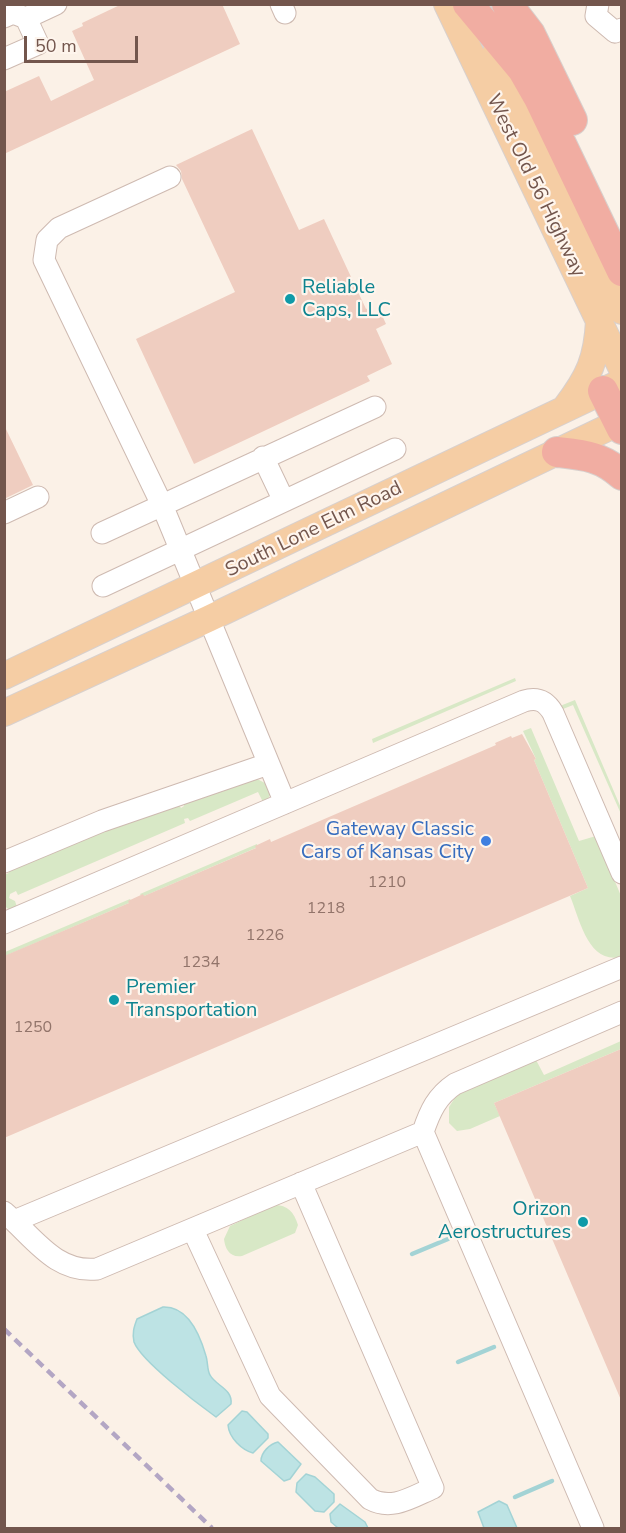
<!DOCTYPE html>
<style>
body{margin:0}
#map{position:relative;width:626px;height:1533px;overflow:hidden;background:#fbf1e7;font-family:"Nunito Sans",sans-serif}
canvas{display:block}
.frame{position:absolute;inset:0;border:6px solid #73564d;pointer-events:none}
.scale{position:absolute;left:24px;top:36px;width:114px;height:27px;box-sizing:border-box;border:3px solid #73564d;border-top:0;padding-left:8px;font-size:18px;line-height:21px;white-space:nowrap;color:#73564d;-webkit-text-stroke:4px #fef5ed;paint-order:stroke}
</style>
<div id="map">
<canvas width="626" height="1533"></canvas>
<div class="frame"></div>
<div class="scale">50 m</div>
</div>
<script>
const g = document.querySelector('canvas').getContext('2d');
g.lineJoin = 'round';
function fillPath(path, color) { g.fillStyle = color; g.fill(path, 'evenodd'); }
function strokePath(path, color, width, dash) { g.strokeStyle = color; g.lineWidth = width; g.lineCap = dash ? 'butt' : 'round'; g.setLineDash(dash || []); g.stroke(path); }
function label(font, color, halo, rows, align = 'center') {
  g.font = font + ' "Nunito Sans",sans-serif'; g.lineWidth = 4.5; g.setLineDash([]); g.textBaseline = 'middle'; g.strokeStyle = halo; g.fillStyle = color; for (const [text, x, y, turn = 0] of rows) {
    g.save(); g.translate(x, y); g.rotate((+turn || 0) * Math.PI / 180); g.textAlign = isNaN(turn) ? turn : align; if (halo) g.strokeText(text, 0, 0); g.fillText(text, 0, 0); g.restore();
  }
}
const green = new Path2D(`
 M 515,678 L 516,681 L 373,743 L 372,739 Z
 M 575,700 L 621,808 L 621,814 L 573,705 L 563,709 L 560,706 Z
 M 531,728 L 579,841 L 596,836 L 621,896 L 621,957 C 588,964 580,920 570,896 L 588,888 L 534,760 L 536,759 L 523,731 Z
 M 257,779 L 267,784 L 270,795 L 267,801 L 263,802 L 258,792 L 190,821 L 188,818 L 184,819 L 185,823 L 18,895 L 16,891 L 10,894 L 9,898 L 15,901 L 17,907 L 9,910 L 5,906 L 4,875 L 9,873 L 7,870 L 98,832 L 179,805 L 181,808 L 184,806 L 184,804 Z
 M 257,844 L 258,847 L 142,897 L 140,894 Z
 M 130,899 L 132,902 L 129,903 L 5,956 L 5,952 Z
 M 621,1041 L 621,1049 L 494,1103 L 500,1116 L 470,1129 L 457,1131 L 449,1123 L 449,1107 L 458,1093 L 536,1060 L 544,1075 Z
 M 274,1205 C 288,1205 294,1212 298,1225 L 295,1233 L 242,1256 C 230,1258 225,1249 224,1239 L 230,1226 Z`);
const water = new Path2D(`
 M 163,1307 C 188,1306 200,1335 206,1356 C 208,1362 207,1370 210,1375 C 216,1386 233,1389 231,1404 L 216,1417 C 198,1404 141,1361 134,1342 C 132,1333 134,1327 137,1319 Z
 M 242,1411 L 247,1412 L 268,1434 L 268,1438 L 253,1453 C 242,1450 229,1438 228,1425 Z
 M 278,1442 L 301,1464 L 290,1479 L 284,1481 L 261,1461 C 261,1452 270,1444 278,1442 Z
 M 306,1474 L 315,1477 L 334,1494 L 334,1502 L 324,1512 L 315,1511 L 296,1492 L 297,1483 Z
 M 499,1501 L 507,1505 L 517,1528 L 484,1528 L 478,1512 Z
 M 340,1504 L 365,1522 L 368,1528 L 338,1528 L 331,1522 L 330,1514 Z`);
const stream = new Path2D(`
 M 412,1254 L 448,1239
 M 458,1362 L 494,1347
 M 515,1497 L 552,1481`);
const building = new Path2D(`
 M 122,4 L 222,4 L 240,44 L 4,154 L 4,92 L 39,76 L 51,101 L 94,80 L 72,31 L 83,26 L 82,23 Z
 M 252,129 L 299,230 L 324,219 L 366,309 L 370,307 L 374,314 L 380,311 L 386,324 L 376,329 L 392,364 L 367,376 L 370,381 L 194,464 L 136,339 L 235,292 L 182,179 L 181,171 L 176,165 Z
 M 4,425 L 33,485 L 4,499 Z
 M 522,734 L 536,759 L 534,760 L 588,888 L 4,1138 L 4,956 L 129,903 L 128,901 L 143,894 L 144,896 L 256,848 L 255,846 L 270,839 L 271,842 L 496,745 L 495,743 L 511,736 L 512,738 Z
 M 621,1049 L 621,1400 L 494,1103 Z`);
const minor = new Path2D(`
 M 281,4 L 285,13
 M 598,4 L 596,16 L 615,32 L 622,29
 M 4,17 L 13,13 L 26,18 L 38,44 L 4,59
 M 26,18 L 56,4
 M 170,177 L 59,228 L 47,240 L 44,260 L 162,505 L 285,803 L 524,701 C 538,697 546,701 553,713 L 622,873
 M 263,457 L 284,501
 M 4,513 L 38,497
 M 102,533 L 375,407
 M 103,586 L 395,449
 M 4,862 L 102,821 L 268,764
 M 4,923 L 285,803
 M 4,1212 L 14,1221 L 622,967
 M 14,1221 C 39,1245 60,1273 97,1269 L 423,1132
 M 193,1230 L 270,1396 L 370,1499 C 392,1511 412,1497 433,1488 L 301,1183
 M 593,1528 L 423,1132 C 430,1111 437,1096 455,1084 L 622,1012`);
const major = new Path2D(`
 M 447,4 L 622,369
 M 496,52 L 622,311
 M 566,407 C 589,377 597,359 599,321
 M 4,676 L 622,382
 M 4,713 L 208,619 L 622,421`);
const highway = new Path2D(`
 M 468,4 L 523,70 L 539,98 L 622,271
 M 507,4 L 530,34 L 572,120
 M 603,391 L 622,429
 M 557,452 C 584,455 601,456 622,475`);
const rail = new Path2D(`
 M 4,1329 L 212,1528`);
const markers = [
 [290,299,6,"#0f9aa8"],
 [486,841,6,"#3f7fe0"],
 [114,1000,6,"#0f9aa8"],
 [583,1222,6,"#0f9aa8"]
];
const numberNames = [
 ["1210",387,883],
 ["1218",326,909],
 ["1226",265,936],
 ["1234",201,963],
 ["1250",33,1028]
];
const streetNames = [
 ["West Old 56 Highway",535,186,64],
 ["South Lone Elm Road",314,530,-26]
];
const cultureNames = [
 ["Reliable",302,288],
 ["Caps, LLC",302,311],
 ["Premier",126,988],
 ["Transportation",126,1011],
 ["Orizon",571,1210,"right"],
 ["Aerostructures",571,1233,"right"]
];
const shopNames = [
 ["Gateway Classic",474,830],
 ["Cars of Kansas City",474,853]
];
fillPath(green, '#d8e8c6');
fillPath(water, '#bde3e4');
strokePath(water, '#a3d3d5', 1.5);
strokePath(stream, '#a3d3d5', 4.5);
fillPath(building, '#efcdc0');
strokePath(minor, '#cebab1', 23);
strokePath(major, '#d8d0cd', 28);
strokePath(highway, '#d8d0cd', 32);
strokePath(minor, '#fff', 21);
strokePath(major, '#f5cda4', 26);
strokePath(highway, '#f1ada2', 30);
strokePath(rail, '#b3a6c4', 4.5, [9, 6]);
for (const [x, y, r, color] of markers) { const dot = new Path2D(); dot.arc(x, y, r, 0, 2 * Math.PI); g.fillStyle = color; g.fill(dot); strokePath(dot, '#fef5ed', 2); }
label('16px', '#92746a', null, numberNames);
label('20px', '#73564d', '#fef5ed', streetNames);
label('20px', '#0d838f', '#fef5ed', cultureNames, 'left');
label('20px', '#366cbe', '#fef5ed', shopNames, 'right');
</script>
